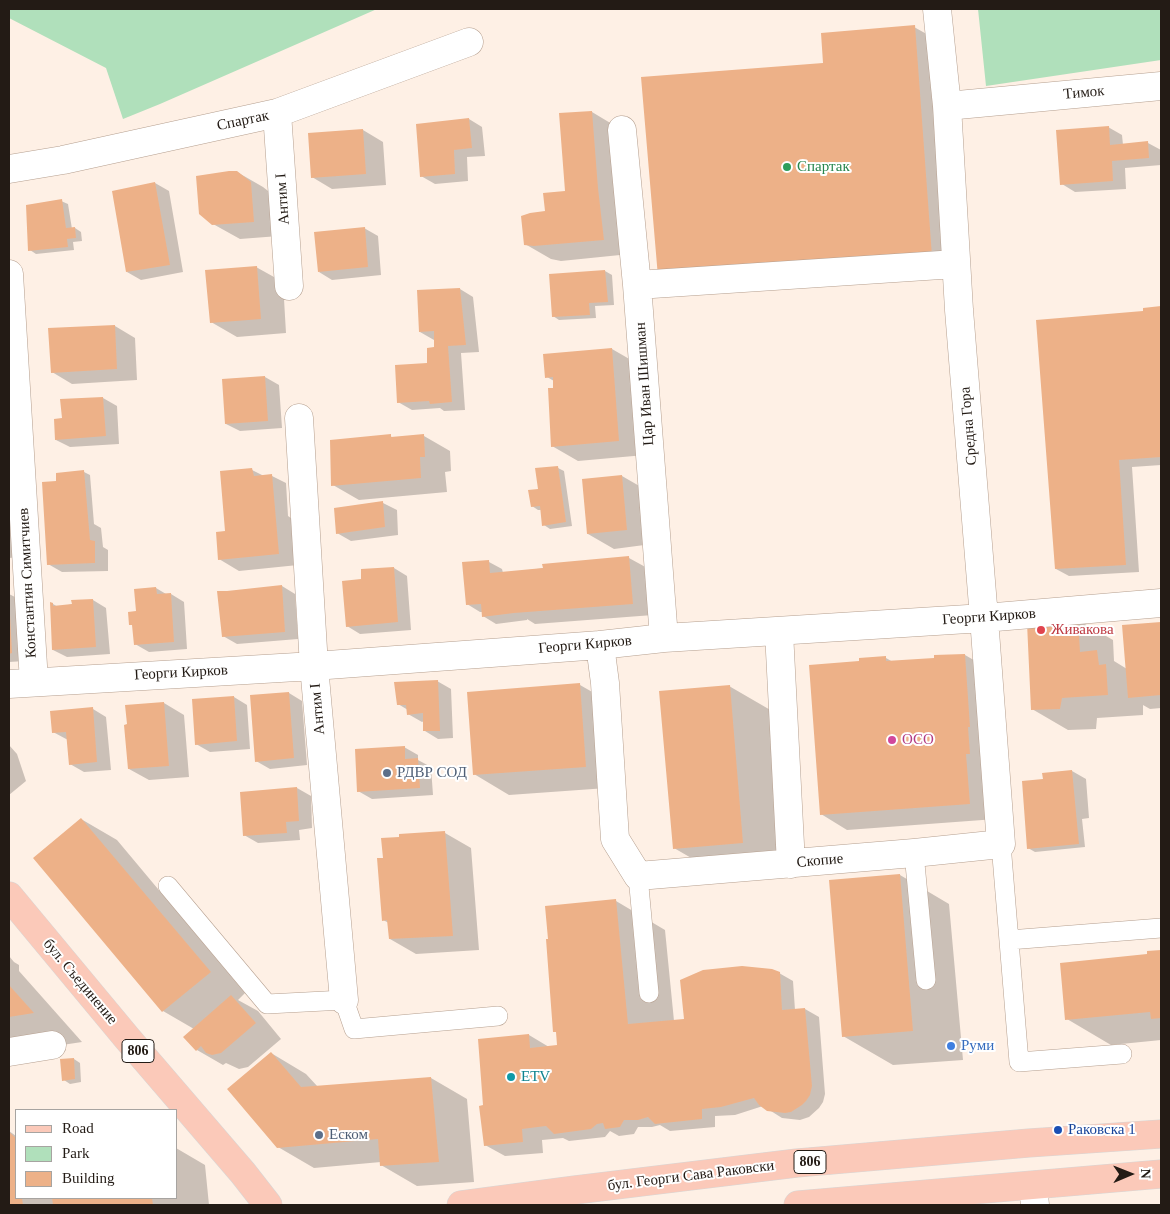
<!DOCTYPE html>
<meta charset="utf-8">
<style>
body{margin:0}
#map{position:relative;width:1170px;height:1214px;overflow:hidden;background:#fef0e5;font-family:"Times New Roman",serif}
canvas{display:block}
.frame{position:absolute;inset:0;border:10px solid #231b15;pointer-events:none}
.legend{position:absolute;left:15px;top:1109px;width:162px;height:90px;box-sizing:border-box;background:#fff;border:1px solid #a7a4a1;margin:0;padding:6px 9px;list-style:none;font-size:15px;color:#231b15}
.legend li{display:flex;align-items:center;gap:10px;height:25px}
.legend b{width:25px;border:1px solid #a7a4a1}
.north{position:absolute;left:1105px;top:1149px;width:50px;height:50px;-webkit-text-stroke:4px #fff;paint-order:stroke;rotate:89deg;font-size:14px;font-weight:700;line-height:20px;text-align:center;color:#231b15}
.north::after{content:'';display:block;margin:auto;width:18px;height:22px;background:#231b15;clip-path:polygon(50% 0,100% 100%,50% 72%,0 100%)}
</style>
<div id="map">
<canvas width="1170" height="1214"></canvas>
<div class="frame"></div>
<ul class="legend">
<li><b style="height:6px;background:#fbc9b9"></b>Road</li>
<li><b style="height:14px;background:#b0e0bb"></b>Park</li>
<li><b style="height:14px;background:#edb188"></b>Building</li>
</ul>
<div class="north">N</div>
</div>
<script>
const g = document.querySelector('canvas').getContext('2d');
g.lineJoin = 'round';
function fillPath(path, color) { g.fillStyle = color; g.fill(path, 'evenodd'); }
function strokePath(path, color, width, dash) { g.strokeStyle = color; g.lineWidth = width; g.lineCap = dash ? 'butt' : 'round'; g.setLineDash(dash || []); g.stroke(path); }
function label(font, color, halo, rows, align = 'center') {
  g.font = font + ' "Times New Roman",serif'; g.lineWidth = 4; g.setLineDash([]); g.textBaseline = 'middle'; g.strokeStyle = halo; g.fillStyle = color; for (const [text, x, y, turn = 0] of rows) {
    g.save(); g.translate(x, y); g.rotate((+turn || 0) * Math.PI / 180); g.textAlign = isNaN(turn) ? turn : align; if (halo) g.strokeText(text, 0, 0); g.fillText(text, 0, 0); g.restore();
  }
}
const green = new Path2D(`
 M 9,9 L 377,9 L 160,104 L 123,119 L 106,68 L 9,18 Z
 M 978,9 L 1161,9 L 1161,60 L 986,86 Z`);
const shadow = new Path2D(`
 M 914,27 L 941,42 L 958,271 L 685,291 L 825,65 Z
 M 592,112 L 612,124 L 630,254 L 561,261 L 551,259 L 525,244 L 547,212 L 568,192 Z
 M 469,119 L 482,127 L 485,156 L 467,157 L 468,181 L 435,184 L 421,176 Z
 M 1108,127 L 1122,135 L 1123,145 L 1148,143 L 1161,150 L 1161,165 L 1125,168 L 1126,189 L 1075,192 L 1062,184 Z
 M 363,130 L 383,142 L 386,185 L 332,189 L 312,177 L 309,134 Z
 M 237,172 L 263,187 L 277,198 L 279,236 L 240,239 L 213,224 Z
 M 155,183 L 169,191 L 183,272 L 141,280 L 127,272 Z
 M 61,201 L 68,204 L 72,229 L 75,228 L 81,232 L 82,241 L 73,242 L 74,250 L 36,254 L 30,250 Z
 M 364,228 L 378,236 L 381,275 L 332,280 L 319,272 Z
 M 256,267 L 283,282 L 286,333 L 237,337 L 211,322 Z
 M 605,271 L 612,275 L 614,305 L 595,306 L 596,318 L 559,320 L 553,316 Z
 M 460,289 L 473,297 L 479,352 L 461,353 L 465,410 L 444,411 L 440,408 L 412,410 L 398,402 L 428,364 L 435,348 L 435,339 L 434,340 L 420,332 Z
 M 1161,308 L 1161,465 L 1132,467 L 1139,572 L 1069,576 L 1056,569 L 1144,312 L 1144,309 Z
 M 115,326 L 135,338 L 137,380 L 72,384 L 52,372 Z
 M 612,349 L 638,364 L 645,455 L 578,461 L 552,446 L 555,389 L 554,381 L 547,377 Z
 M 265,377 L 279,385 L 282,428 L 240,431 L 226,424 L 224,380 Z
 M 103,398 L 117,406 L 119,444 L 70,447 L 56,440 L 63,419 Z
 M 390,436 L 394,438 L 424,436 L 450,451 L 451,471 L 445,472 L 447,492 L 359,500 L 333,485 Z
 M 558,468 L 564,471 L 572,526 L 550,529 L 544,525 L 542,510 L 538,510 L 532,506 L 539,490 Z
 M 252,470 L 264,476 L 272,476 L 286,483 L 288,516 L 294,520 L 298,565 L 239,571 L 219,559 L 226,533 Z
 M 84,472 L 90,475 L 94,524 L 101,528 L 103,547 L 108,550 L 108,571 L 62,572 L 48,564 L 57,482 Z
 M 622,476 L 648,491 L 652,544 L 614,549 L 588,534 L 583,480 Z
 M 383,503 L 397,510 L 398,535 L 351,541 L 337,533 L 335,510 Z
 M 9,514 L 18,520 L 20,557 L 9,558 Z
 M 629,558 L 649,569 L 653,615 L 535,624 L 527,619 L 527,620 L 496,624 L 483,616 L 483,612 L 480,612 L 467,604 L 489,562 L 502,569 L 503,573 Z
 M 394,568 L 407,576 L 411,630 L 360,634 L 347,626 L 362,581 Z
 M 282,586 L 295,594 L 298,639 L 237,644 L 223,636 Z
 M 156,588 L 166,594 L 171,594 L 184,602 L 187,649 L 149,652 L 135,644 L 138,612 Z
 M 9,594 L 23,601 L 25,661 L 9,662 Z
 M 93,600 L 106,608 L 110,654 L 67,657 L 53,650 L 53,604 L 58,607 Z
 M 1078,620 L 1113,640 L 1114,661 L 1127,669 L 1123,626 L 1161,624 L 1161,708 L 1150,709 L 1143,705 L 1143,715 L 1097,718 L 1096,729 L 1068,730 L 1032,709 Z
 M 965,655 L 991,670 L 996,819 L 847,830 L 821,814 L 860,662 L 886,658 L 893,662 L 935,659 Z
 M 437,681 L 451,689 L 453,738 L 438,739 L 425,731 L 424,721 L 422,722 L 408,714 L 408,710 L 398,704 Z
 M 580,685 L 615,705 L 621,787 L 509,795 L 474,774 Z
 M 729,686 L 779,715 L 792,871 L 724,877 L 674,848 Z
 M 289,693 L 302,701 L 307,765 L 270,769 L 256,761 Z
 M 234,697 L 247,705 L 250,749 L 210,752 L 196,744 Z
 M 164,703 L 184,715 L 189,777 L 149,780 L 129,769 Z
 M 93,709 L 106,717 L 111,770 L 84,772 L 70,764 L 68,740 L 53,732 Z
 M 9,745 L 17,754 L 26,781 L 9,795 Z
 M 404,747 L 418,755 L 418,760 L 431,767 L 433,795 L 372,799 L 358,791 Z
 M 1072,771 L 1086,779 L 1089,818 L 1082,819 L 1085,847 L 1035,852 L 1028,848 Z
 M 297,788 L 311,796 L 312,828 L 299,830 L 300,840 L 258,843 L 244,835 L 241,793 Z
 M 81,819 L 117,840 L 245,993 L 238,1000 L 258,1011 L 281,1039 L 248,1067 L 239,1069 L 226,1063 L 223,1065 L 197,1050 L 194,1029 L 163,1011 L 34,858 Z
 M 445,833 L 471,848 L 479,950 L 416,954 L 390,939 L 389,923 L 383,920 Z
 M 900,875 L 949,904 L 963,1060 L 893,1065 L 843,1036 Z
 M 616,901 L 665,930 L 674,1021 L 685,1020 L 779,973 L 793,981 L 795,1010 L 805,1009 L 819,1017 L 825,1094 L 823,1102 L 819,1108 L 809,1117 L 800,1120 L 782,1118 L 763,1106 L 735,1115 L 715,1116 L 715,1127 L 670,1131 L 660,1125 L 652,1127 L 638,1127 L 634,1134 L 619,1136 L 610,1131 L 605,1137 L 569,1141 L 563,1138 L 542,1140 L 543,1153 L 505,1156 L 485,1145 L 485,1106 L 529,1035 L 549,1047 L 557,1046 Z
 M 1161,951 L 1161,1040 L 1111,1045 L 1067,1019 L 1148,955 L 1148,953 Z
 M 9,956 L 14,962 L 19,965 L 19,971 L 82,1042 L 9,1053 Z
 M 271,1053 L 306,1074 L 318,1087 L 431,1078 L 467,1099 L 474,1182 L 417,1186 L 381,1165 L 381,1162 L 314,1168 L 278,1147 Z
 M 74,1059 L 80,1063 L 81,1082 L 70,1084 L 64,1080 Z
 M 9,1131 L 16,1136 L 16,1198 L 176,1198 L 176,1148 L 205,1165 L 209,1205 L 9,1205 Z`);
const building = new Path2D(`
 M 915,25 L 932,256 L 658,277 L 641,77 L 823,63 L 821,33 Z
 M 592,111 L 598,188 L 604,240 L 534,246 L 524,245 L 521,216 L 530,213 L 545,211 L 543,193 L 565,191 L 559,113 Z
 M 469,118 L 472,148 L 454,150 L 455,174 L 420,177 L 416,124 Z
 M 1109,126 L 1110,145 L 1148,141 L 1149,158 L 1112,161 L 1113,181 L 1060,185 L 1056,130 Z
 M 363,129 L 366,174 L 311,178 L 308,133 Z
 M 229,171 L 237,171 L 251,182 L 254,222 L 212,225 L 199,214 L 196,176 Z
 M 155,182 L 170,265 L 126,272 L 112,191 Z
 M 62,199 L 66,228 L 75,227 L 76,238 L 67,239 L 68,247 L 28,251 L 26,205 Z
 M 365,227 L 368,267 L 318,272 L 314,232 Z
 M 257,266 L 261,319 L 210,323 L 205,270 Z
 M 605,270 L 608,302 L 589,303 L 590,315 L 552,317 L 549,274 Z
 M 460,288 L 466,345 L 448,346 L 452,402 L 430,404 L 429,401 L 397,403 L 395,365 L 427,363 L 427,348 L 434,347 L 434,331 L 419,332 L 417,290 Z
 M 1161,306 L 1161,457 L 1119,460 L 1126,565 L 1055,569 L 1036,320 L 1143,311 L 1143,308 Z
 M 115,325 L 117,369 L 51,373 L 48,328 Z
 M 612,348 L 619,441 L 551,447 L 548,388 L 553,388 L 553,377 L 545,378 L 543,354 Z
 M 265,376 L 268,421 L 225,424 L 222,379 Z
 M 103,397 L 106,436 L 55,440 L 54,419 L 62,418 L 60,399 Z
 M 391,434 L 391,437 L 424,434 L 425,457 L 420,457 L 421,478 L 331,486 L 330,440 Z
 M 558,466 L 566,522 L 542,526 L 540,506 L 531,507 L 528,490 L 538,489 L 535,468 Z
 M 252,468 L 254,476 L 272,474 L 279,554 L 218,560 L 216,532 L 225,531 L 220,471 Z
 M 84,470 L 90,540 L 95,541 L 95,563 L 47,565 L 42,482 L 56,481 L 56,473 Z
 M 622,475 L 627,530 L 587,534 L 582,479 Z
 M 383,501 L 385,527 L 336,534 L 334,508 Z
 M 629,556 L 633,604 L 514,613 L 482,617 L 481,604 L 466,605 L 462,562 L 489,560 L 490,573 L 543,568 L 542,564 Z
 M 394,567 L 398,622 L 346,627 L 342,581 L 361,579 L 361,569 Z
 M 282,585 L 285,632 L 222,637 L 217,591 L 227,591 Z
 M 156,587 L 157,594 L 171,593 L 174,642 L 134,645 L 132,625 L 129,625 L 128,612 L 136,611 L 134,589 Z
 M 93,599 L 96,647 L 52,650 L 50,602 L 53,603 L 53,606 L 72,604 L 71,600 Z
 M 9,615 L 10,615 L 12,653 L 9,654 Z
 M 1078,618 L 1080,652 L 1097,650 L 1099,665 L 1106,664 L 1108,695 L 1062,698 L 1060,709 L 1031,710 L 1027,623 Z
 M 1161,622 L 1161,695 L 1128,698 L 1122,625 Z
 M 965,654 L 970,727 L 968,727 L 970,754 L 966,754 L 970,804 L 820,815 L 809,665 L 859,661 L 859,658 L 886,656 L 886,661 L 934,658 L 934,655 Z
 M 438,680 L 440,731 L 423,731 L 423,713 L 407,715 L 406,705 L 397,705 L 394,682 Z
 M 580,683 L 586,767 L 473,775 L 467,692 Z
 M 730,685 L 743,843 L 673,849 L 659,691 Z
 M 289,692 L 294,758 L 255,762 L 250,695 Z
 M 234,696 L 237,741 L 195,745 L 192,699 Z
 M 164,702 L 169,766 L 128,769 L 124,725 L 127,724 L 125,705 Z
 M 93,707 L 97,762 L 69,765 L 66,732 L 52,733 L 50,711 Z
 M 405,746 L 405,759 L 418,758 L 420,788 L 357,792 L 355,749 Z
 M 1072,770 L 1079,844 L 1027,849 L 1022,781 L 1043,779 L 1042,773 Z
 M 297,787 L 299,821 L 286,822 L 287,833 L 243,836 L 240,792 Z
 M 81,818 L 211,972 L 162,1012 L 33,858 Z
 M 445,831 L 453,936 L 389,939 L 387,920 L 382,921 L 377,858 L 383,858 L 381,838 L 399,837 L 399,834 Z
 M 900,874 L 913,1031 L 842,1037 L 829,880 Z
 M 616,899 L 628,1024 L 684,1019 L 680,980 L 703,970 L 742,966 L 772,969 L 780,972 L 782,1010 L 805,1008 L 812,1086 L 810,1095 L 806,1101 L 802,1105 L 791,1112 L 785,1113 L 767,1111 L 759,1105 L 754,1098 L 721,1107 L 702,1109 L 702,1119 L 655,1124 L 648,1117 L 638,1120 L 624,1120 L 620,1127 L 605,1129 L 603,1123 L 597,1124 L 591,1129 L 554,1134 L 546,1126 L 522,1129 L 523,1142 L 484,1146 L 479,1106 L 483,1105 L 478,1039 L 529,1034 L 530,1048 L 557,1045 L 556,1032 L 553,1032 L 546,939 L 548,939 L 545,906 Z
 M 1161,950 L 1161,1018 L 1151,1019 L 1150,1012 L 1065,1020 L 1060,963 L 1147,954 L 1147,951 Z
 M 9,985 L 34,1013 L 9,1017 Z
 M 231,995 L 256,1023 L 221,1053 L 212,1055 L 206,1053 L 201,1046 L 196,1051 L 183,1037 Z
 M 271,1052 L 301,1087 L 431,1077 L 439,1162 L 380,1166 L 378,1139 L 277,1148 L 227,1089 Z
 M 74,1058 L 75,1079 L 62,1081 L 60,1059 Z
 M 9,1132 L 16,1138 L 16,1198 L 22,1198 L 23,1205 L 9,1205 Z
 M 52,1198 L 152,1198 L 153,1205 L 53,1205 Z`);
const lane = new Path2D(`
 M 1001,844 L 1019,1062 L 1122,1054
 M 914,853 L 926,980
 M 638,876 L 649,993
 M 168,886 L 267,1004 L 344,1000 L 354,1029 L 498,1016
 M 1009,940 L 1161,928`);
const street = new Path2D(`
 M 947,106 L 1161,86
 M 277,113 L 289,286
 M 622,130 L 637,285 L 664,638
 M 9,169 L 63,160 L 277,113 L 469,42
 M 9,274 L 34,682
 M 637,285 L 956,264
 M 299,418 L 314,666 L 344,1000
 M 779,632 L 791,864
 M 600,645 L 605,683 L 615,839 L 638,876 L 914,853 L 1001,844 L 984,618 L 959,310 L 947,106 L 937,9
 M 9,684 L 314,666 L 600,645 L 664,638 L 984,618 L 1161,603
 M 9,1052 L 52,1045
 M 1033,1186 L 1035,1205`);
const primary = new Path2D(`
 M 9,896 L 127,1038 L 243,1173 L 268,1205
 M 461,1205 L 575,1190 L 797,1163 L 1029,1143 L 1161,1134
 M 798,1205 L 1161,1174`);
const markers = [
 [787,167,5,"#2e9e5b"],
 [1041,630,5,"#e0444e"],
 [892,740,5,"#d1479c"],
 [387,773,5,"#5c6f8a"],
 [951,1046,5,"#3f7fe0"],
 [511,1077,5,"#0f9aa8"],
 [1058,1130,5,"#1a4fb4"],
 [319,1135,5,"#5c6f8a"]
];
const shields = [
 [138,1051,32],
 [810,1162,32]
];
const shieldNames = [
 ["806",138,1051],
 ["806",810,1162]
];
const streetNames = [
 ["Тимок",1084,93,-5],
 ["Спартак",243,121,-12],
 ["Антим I",283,199,-94],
 ["Цар Иван Шишман",645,384,-94],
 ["Средна Гора",969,426,-95],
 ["Константин Симитчиев",28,583,-93],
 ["Георги Кирков",989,617,-4],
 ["Георги Кирков",585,645,-5],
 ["Георги Кирков",181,673,-3],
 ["Антим I",318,709,-95],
 ["Скопие",820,861,-5],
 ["бул. Съединение",80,982,50],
 ["бул. Георги Сава Раковски",691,1176,-7]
];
const leisureNames = [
 ["Спартак",797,167]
];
const healthNames = [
 ["Живакова",1051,630]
];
const hotelNames = [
 ["ОСО",902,740]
];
const serviceNames = [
 ["РДВР СОД",397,773],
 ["Еском",329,1135]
];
const shopNames = [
 ["Руми",961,1046]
];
const cultureNames = [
 ["ETV",521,1077]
];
const transitNames = [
 ["Раковска 1",1068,1130]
];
fillPath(green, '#b0e0bb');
fillPath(shadow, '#0003');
fillPath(building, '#edb188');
strokePath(lane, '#b59f8f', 20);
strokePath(street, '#b59f8f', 29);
strokePath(primary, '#d7d6d5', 29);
strokePath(lane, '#fff', 19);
strokePath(street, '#fff', 28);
strokePath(primary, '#fbc9b9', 28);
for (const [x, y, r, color] of markers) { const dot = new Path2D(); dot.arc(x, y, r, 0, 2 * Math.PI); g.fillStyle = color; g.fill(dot); strokePath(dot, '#fff', 2); }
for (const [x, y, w] of shields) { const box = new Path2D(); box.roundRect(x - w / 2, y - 11.5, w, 23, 4); g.fillStyle = '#fff'; g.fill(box); strokePath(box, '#231b15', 1); }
label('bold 14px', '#231b15', null, shieldNames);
label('15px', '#231b15', '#fff', streetNames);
label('15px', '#27864d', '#fff', leisureNames, 'left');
label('15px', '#be3a42', '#fff', healthNames, 'left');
label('15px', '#b23c85', '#fff', hotelNames, 'left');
label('15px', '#4e5e75', '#fff', serviceNames, 'left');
label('15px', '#366cbe', '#fff', shopNames, 'left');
label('15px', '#0d838f', '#fff', cultureNames, 'left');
label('15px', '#164399', '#fff', transitNames, 'left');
</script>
